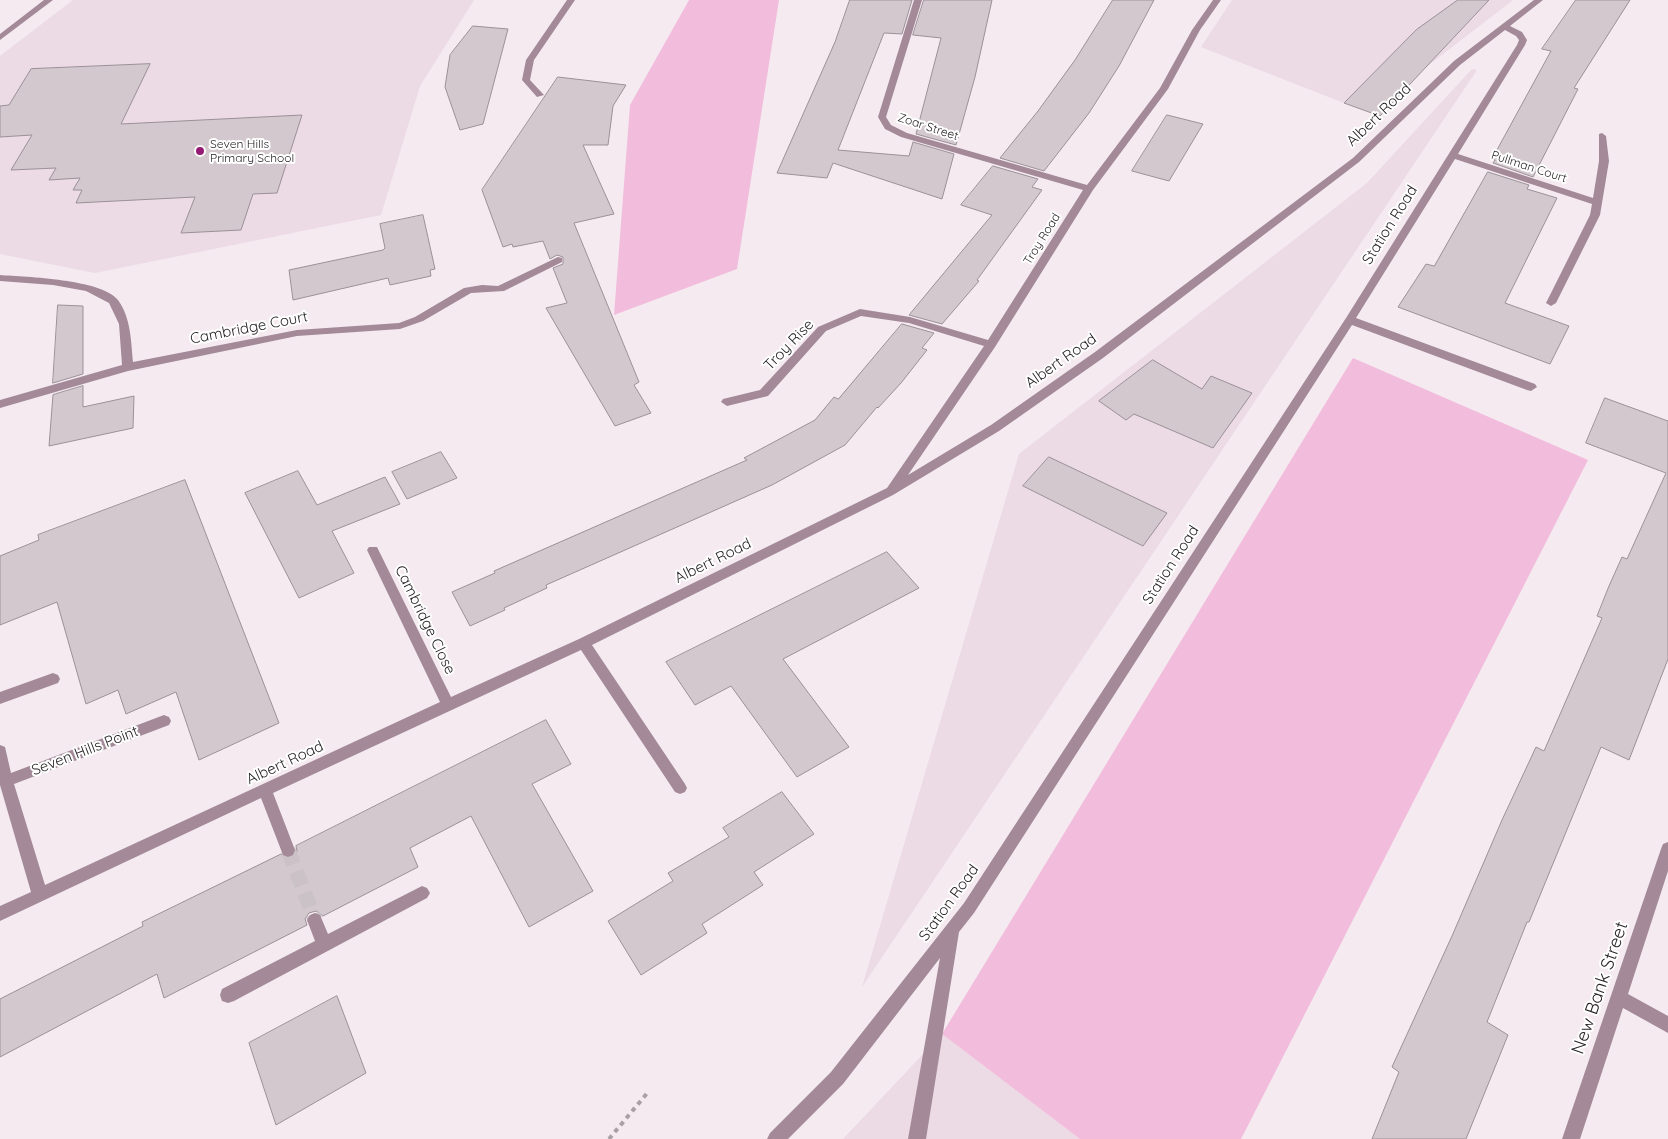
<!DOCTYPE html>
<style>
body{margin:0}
canvas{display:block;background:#f4eaf0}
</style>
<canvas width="1668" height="1139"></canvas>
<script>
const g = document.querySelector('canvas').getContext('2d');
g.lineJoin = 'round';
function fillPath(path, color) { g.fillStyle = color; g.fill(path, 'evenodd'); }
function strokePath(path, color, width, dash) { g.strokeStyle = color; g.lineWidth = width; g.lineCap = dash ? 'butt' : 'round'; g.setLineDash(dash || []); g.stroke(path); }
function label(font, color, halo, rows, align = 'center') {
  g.font = font + ' Quicksand,sans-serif'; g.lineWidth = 4; g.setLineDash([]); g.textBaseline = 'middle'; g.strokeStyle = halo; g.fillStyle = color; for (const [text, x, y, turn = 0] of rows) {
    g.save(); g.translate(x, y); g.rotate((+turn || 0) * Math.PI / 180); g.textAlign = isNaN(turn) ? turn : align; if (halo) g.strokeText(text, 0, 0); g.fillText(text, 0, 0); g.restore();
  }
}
const built = new Path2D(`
 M 73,0 L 474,0 L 420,86 L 381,215 L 95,273 L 0,254 L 0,56 Z
 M 1232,0 L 1513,0 L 1425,68 L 1344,103 L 1201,47 Z
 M 1472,69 L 1477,70 L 862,987 L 1019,454 L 1367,183 Z
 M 942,1034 L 1080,1139 L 843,1139 Z`);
const green = new Path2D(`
 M 689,0 L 779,0 L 737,269 L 614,315 L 630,105 Z
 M 1353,358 L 1588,460 L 1241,1139 L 1080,1139 L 942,1034 Z`);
const building = new Path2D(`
 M 850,0 L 912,0 L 902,34 L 884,33 L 838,150 L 909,156 L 913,142 L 954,154 L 942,199 L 833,163 L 827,178 L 777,173 L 835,42 Z
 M 924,0 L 992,0 L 975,77 L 956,145 L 916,134 L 941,38 L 913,35 Z
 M 1113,0 L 1154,0 L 1119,66 L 1089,113 L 1044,171 L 1000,158 L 1038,111 L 1075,60 Z
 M 1458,0 L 1489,0 L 1380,116 L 1344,103 L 1416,30 Z
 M 1576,0 L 1630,0 L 1574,88 L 1578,89 L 1533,177 L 1493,163 L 1495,160 L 1492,159 L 1551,51 L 1542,49 Z
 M 473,26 L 508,29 L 483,124 L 460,130 L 445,87 L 450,55 Z
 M 150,64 L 121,124 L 302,115 L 277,193 L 253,194 L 241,230 L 181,233 L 195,197 L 76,203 L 82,190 L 73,190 L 80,178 L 49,180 L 56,168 L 11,170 L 32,135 L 0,137 L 0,106 L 9,105 L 31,69 Z
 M 558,77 L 626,85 L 613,106 L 608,145 L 583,145 L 614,214 L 574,223 L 639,382 L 634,385 L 651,413 L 615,426 L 546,308 L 567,303 L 553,268 L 563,264 L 563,257 L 557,255 L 550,259 L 543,241 L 513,247 L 512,244 L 503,247 L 482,190 Z
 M 1167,115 L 1203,124 L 1169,181 L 1132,171 Z
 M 993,166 L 1038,179 L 1032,187 L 1042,190 L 977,280 L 979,281 L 942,324 L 909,315 L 992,215 L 961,205 Z
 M 1488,172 L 1529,185 L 1527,189 L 1557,198 L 1505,303 L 1569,326 L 1550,364 L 1398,307 L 1426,264 L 1434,266 Z
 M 423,215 L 435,269 L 430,270 L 431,276 L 390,285 L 388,278 L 293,300 L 289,270 L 383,250 L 385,248 L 380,224 Z
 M 58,305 L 83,306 L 83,374 L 53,383 Z
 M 902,324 L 934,333 L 922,348 L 927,350 L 901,383 L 878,408 L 877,407 L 845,445 L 772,485 L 546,585 L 547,588 L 504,608 L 505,610 L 470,626 L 452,592 L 495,573 L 494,571 L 747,460 L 744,458 L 815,420 L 834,397 L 838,399 Z
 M 1153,360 L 1202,389 L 1211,376 L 1252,393 L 1213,448 L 1134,414 L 1126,420 L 1099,401 Z
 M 83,386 L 83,407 L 134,396 L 133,428 L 49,446 L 53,395 Z
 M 1605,398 L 1668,421 L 1668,659 L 1629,760 L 1601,747 L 1529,922 L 1527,922 L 1487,1022 L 1508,1035 L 1466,1139 L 1372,1139 L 1399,1072 L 1392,1067 L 1452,936 L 1502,820 L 1536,747 L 1544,751 L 1602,618 L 1597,616 L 1609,586 L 1622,557 L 1627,559 L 1666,473 L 1586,443 Z
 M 441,452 L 457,478 L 407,499 L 392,472 Z
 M 1049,457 L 1167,513 L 1143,546 L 1023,486 Z
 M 298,471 L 317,505 L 385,477 L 400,504 L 332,531 L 354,573 L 299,598 L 245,493 Z
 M 185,480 L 279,723 L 199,760 L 176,692 L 126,714 L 118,690 L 86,704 L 57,602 L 0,625 L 0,556 L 39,540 L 38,535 Z
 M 887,552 L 919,588 L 783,659 L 849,747 L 797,777 L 731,686 L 695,705 L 666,662 Z
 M 546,720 L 571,764 L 532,784 L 593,891 L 529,927 L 471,816 L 410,848 L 418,867 L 323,916 L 316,911 L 309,913 L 305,919 L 307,925 L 164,998 L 157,974 L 0,1057 L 0,999 L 143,926 L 142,922 L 281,854 L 287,859 L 294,857 L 297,851 L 296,846 Z
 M 782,792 L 814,834 L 754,872 L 763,885 L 702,924 L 707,933 L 641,975 L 608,921 L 673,881 L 668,873 L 729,837 L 723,828 Z
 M 337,996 L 366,1073 L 276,1125 L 249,1043 Z`);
const minorTunnel = new Path2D(`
 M 288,850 L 315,920`);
const path = new Path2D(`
 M 609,1139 L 649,1091`);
const minor = new Path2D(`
 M 44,0 L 53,0 L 0,40 L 0,34 Z
 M 567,0 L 575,0 L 534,60 L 530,80 L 544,95 L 537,97 L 522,80 L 526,60 Z
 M 914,0 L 922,0 L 886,117 L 891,125 L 907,133 L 1087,185 L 1160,88 L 1192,30 L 1213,0 L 1221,0 L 1200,30 L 1168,89 L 1093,190 L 995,347 L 908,475 L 991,425 L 1095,352 L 1353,158 L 1454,61 L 1534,0 L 1543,0 L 1510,26 L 1522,32 L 1527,40 L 1525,45 L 1458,154 L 1593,198 L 1599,161 L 1599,134 L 1602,133 L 1606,136 L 1609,161 L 1600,215 L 1556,303 L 1551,306 L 1546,303 L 1590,215 L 1592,204 L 1455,159 L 1356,318 L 1535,384 L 1537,387 L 1531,391 L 1527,390 L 1352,325 L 974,913 L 959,932 L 926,1139 L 908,1139 L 940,958 L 843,1084 L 788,1139 L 767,1139 L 770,1133 L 831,1072 L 964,903 L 1346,318 L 1517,45 L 1519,40 L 1516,36 L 1505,30 L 1460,65 L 1359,162 L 1103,358 L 999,431 L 893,495 L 592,645 L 685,784 L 687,788 L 685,792 L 680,794 L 675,792 L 581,650 L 273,793 L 295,850 L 293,855 L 288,857 L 283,855 L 261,798 L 0,921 L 0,906 L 31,892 L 0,785 L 0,745 L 5,747 L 11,773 L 164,715 L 169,717 L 171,721 L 169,725 L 14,784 L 45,885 L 440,702 L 367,550 L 369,547 L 377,547 L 451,697 L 579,639 L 887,488 L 984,346 L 909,323 L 861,316 L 826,331 L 768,396 L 727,406 L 721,402 L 723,399 L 760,390 L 818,327 L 860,309 L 910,317 L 988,340 L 1083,190 L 901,137 L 885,129 L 878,117 Z
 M 558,257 L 562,258 L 562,262 L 504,291 L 471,293 L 423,321 L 400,329 L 297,336 L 128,371 L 0,408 L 0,400 L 122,365 L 119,324 L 109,303 L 86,291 L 53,285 L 0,281 L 0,275 C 27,277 101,279 118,300 C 131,318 131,341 133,362 L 297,330 L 399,323 L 415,317 L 464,288 L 482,285 L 498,286 Z
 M 53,673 L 58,675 L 60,679 L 58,683 L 0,704 L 0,692 Z
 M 1668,842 L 1668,871 L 1628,994 L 1668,1016 L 1668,1033 L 1623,1008 L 1580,1139 L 1562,1139 L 1661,849 L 1663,844 Z
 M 422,886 L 427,888 L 430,893 L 427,898 L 234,1001 L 228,1003 L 222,1001 L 220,995 L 222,989 L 315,941 L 307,920 L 310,915 L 315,913 L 320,915 L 328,934 Z`);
const markers = [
 [200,151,5,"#961973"]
];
const farStreetnames = [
 ["Zoar Street",928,127,18],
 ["Pullman Court",1529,167,18],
 ["Troy Road",1042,239,-58]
];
const farPoinames = [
 ["Seven Hills",210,144],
 ["Primary School",210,158]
];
const streetNames = [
 ["Albert Road",1379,115,-44],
 ["Station Road",1390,225,-58],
 ["Cambridge Court",249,328,-11],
 ["Troy Rise",789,345,-46],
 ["Albert Road",1061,361,-35],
 ["Albert Road",713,561,-26],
 ["Station Road",1171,565,-57],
 ["Cambridge Close",425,620,64],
 ["Seven Hills Point",85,751,-21],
 ["Albert Road",285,763,-25],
 ["Station Road",949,903,-54]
];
const nearStreetnames = [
 ["New Bank Street",1600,988,-71]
];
fillPath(built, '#ecdae4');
fillPath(green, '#f2bddc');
fillPath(building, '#d2c8cd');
strokePath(building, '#9b9197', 1);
strokePath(minorTunnel, '#cbc2c7', 15, [15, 8]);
strokePath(path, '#a8a0a5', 4, [4.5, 4.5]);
fillPath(minor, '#a48a99');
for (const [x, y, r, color] of markers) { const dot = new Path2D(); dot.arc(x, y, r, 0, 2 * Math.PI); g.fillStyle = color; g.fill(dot); strokePath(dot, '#fff', 2); }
label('12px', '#272325', '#fff', farStreetnames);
label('12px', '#272325', '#fff', farPoinames, 'left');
label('15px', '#272325', '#fff', streetNames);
label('18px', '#272325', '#fff', nearStreetnames);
</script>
